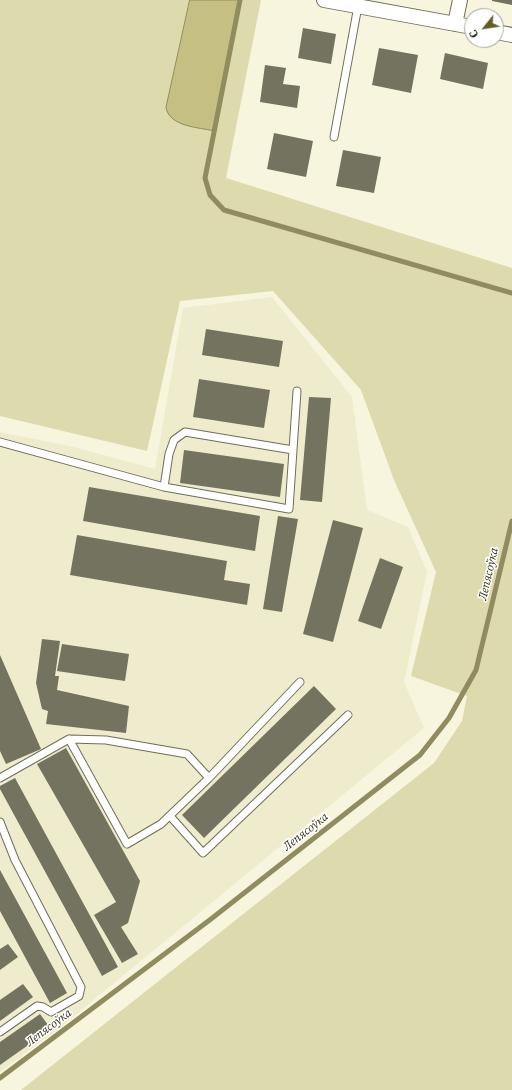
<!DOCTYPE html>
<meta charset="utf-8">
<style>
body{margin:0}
#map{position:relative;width:512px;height:1090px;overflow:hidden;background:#f7f5de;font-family:"Source Serif 4",serif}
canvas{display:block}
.north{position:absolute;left:464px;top:8px;width:40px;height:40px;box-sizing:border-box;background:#fff;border:1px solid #a2a29f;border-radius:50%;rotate:240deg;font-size:11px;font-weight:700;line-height:16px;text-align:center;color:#17160e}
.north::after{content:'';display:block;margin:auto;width:14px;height:18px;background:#625c29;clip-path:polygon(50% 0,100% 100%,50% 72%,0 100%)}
</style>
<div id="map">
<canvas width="512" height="1090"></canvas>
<div class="north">С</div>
</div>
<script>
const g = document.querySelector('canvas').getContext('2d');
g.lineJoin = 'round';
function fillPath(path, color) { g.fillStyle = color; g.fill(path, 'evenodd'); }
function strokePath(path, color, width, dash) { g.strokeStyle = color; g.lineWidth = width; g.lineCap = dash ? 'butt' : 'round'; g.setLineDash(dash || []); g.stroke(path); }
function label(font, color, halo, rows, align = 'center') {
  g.font = font + ' "Source Serif 4",serif'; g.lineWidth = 3; g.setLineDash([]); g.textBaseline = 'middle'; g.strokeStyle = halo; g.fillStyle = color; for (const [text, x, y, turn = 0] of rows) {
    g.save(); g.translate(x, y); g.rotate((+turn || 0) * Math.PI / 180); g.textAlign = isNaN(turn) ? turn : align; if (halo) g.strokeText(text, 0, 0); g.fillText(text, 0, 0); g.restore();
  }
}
const built = new Path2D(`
 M 272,297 L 352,397 L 367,510 L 408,527 L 427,572 L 404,682 L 424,728 L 57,1030 L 0,1072 L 0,432 L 74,447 L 155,469 L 183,308 Z`);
const green = new Path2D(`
 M 0,0 L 261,0 L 226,178 L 512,268 L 512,1090 L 21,1090 L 434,763 L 462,721 L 467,696 L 411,676 L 436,572 L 394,480 L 361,390 L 273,291 L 180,301 L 147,451 L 0,416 Z`);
const water = new Path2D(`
 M 190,0 L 240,0 L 214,131 C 198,127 170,127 166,108 Z`);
const stream = new Path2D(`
 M 240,0 L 205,178 L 210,195 L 224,210 L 512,293
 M 0,1078 L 211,919 L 420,755 L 449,718 L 476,670 L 512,521`);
const building = new Path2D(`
 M 512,0 L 512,5 L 492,1 L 492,0 Z
 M 303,28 L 336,34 L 331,64 L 298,58 Z
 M 379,48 L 418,55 L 411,93 L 372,85 Z
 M 445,53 L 488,63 L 483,89 L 440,79 Z
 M 265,65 L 286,68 L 283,84 L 300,86 L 297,108 L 260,102 Z
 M 274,133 L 313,141 L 306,177 L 267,169 Z
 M 343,150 L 381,157 L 374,193 L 336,186 Z
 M 206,329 L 283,341 L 279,367 L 202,355 Z
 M 199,379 L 270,390 L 264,428 L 193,417 Z
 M 309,397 L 331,398 L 322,502 L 300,500 Z
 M 184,450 L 284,464 L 280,497 L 180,483 Z
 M 89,487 L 260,516 L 255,551 L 83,521 Z
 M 278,516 L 298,519 L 282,612 L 263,609 Z
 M 333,520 L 363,528 L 333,642 L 303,634 Z
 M 77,535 L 227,561 L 224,580 L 250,584 L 247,605 L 70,575 Z
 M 380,558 L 403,567 L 381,629 L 358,621 Z
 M 42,639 L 60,641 L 55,676 L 59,676 L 57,690 L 129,706 L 126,733 L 46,724 L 48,711 L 42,709 L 36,683 Z
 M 62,644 L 129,654 L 125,681 L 57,671 Z
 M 0,655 L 41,749 L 6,764 L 0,751 Z
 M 314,686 L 336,709 L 204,838 L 182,815 Z
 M 66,748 L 140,881 L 128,923 L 121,927 L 138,954 L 122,963 L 94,915 L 116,902 L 37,764 Z
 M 15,778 L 118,967 L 102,976 L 0,789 L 0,786 Z
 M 0,870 L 67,993 L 50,1003 L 0,911 Z
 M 8,944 L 18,957 L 0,970 L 0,949 Z
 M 23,984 L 33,997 L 0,1021 L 0,1000 Z
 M 40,1014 L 51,1029 L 0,1065 L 0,1042 Z`);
const service = new Path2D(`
 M 334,137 L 358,6
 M 0,442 L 164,487 L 289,509 L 297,391
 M 164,487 L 169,454 L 174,440 L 185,432 L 293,450
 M 69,739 L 127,844 L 161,824 L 209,778
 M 0,778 L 69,739 L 106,740 L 187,754 L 209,778 L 300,682
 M 170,816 L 203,853 L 348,715
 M 0,822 L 15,860 L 81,987 L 79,996 L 51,1012 L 43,1007 L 37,1006 L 0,1032`);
const minor = new Path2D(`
 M 324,0 L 472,27
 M 455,24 L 460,0
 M 496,32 L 512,35`);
const waterNames = [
 ["Лепясоўка",489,574,-77],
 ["Лепясоўка",306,832,-38],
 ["Лепясоўка",49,1028,-37]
];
fillPath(built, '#eeeccd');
fillPath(green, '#dddaae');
fillPath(water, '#c5bf82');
strokePath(water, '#918c5f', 1);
strokePath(stream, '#918c5f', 5);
fillPath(building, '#74735f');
strokePath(service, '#6f6d59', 9);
strokePath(minor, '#6f6d59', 16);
strokePath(service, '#fff', 7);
strokePath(minor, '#fff', 14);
label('italic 12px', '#312e12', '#fff', waterNames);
</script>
